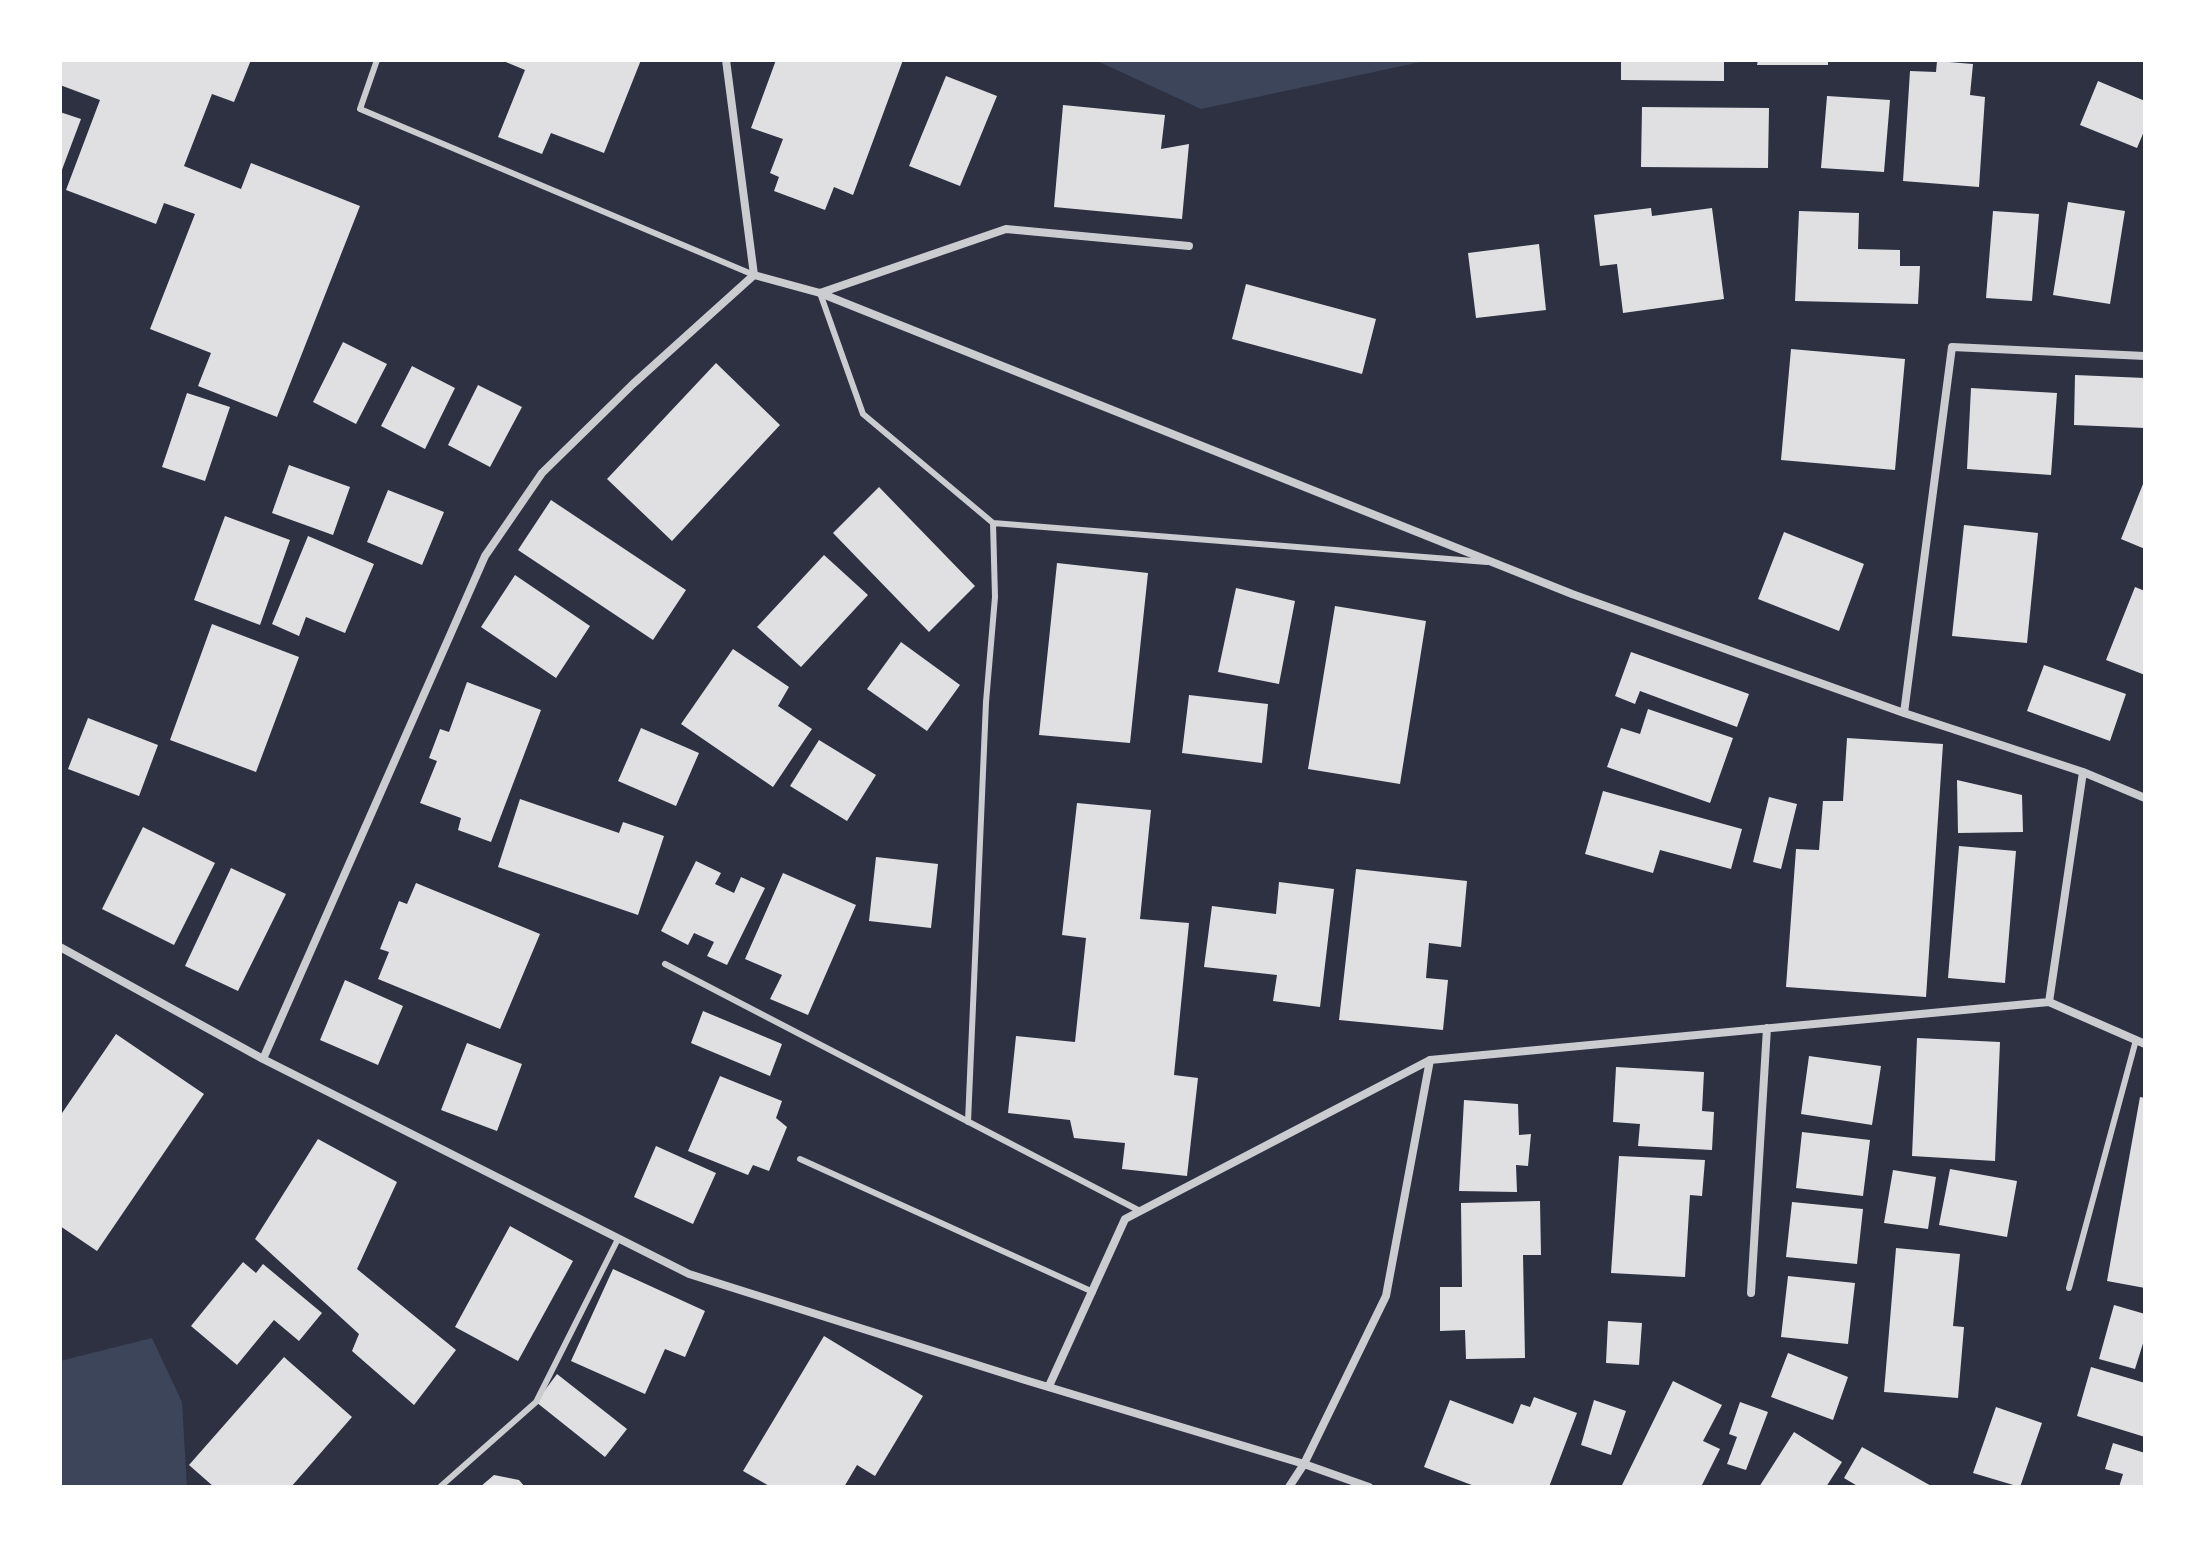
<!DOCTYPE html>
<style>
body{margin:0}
#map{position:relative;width:2205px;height:1547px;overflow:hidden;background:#2d3142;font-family:Barlow,sans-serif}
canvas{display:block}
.frame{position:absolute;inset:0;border:62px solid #fff;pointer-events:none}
</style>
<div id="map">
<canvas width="2205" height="1547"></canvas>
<div class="frame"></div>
</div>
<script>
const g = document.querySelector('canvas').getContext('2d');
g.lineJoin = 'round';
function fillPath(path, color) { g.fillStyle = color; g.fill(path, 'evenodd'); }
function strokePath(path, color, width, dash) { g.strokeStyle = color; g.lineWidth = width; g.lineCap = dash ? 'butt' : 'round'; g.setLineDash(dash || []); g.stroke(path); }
const green = new Path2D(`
 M 1095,60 L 1430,60 L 1201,109 Z
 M 152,1338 L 182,1402 L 187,1487 L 60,1487 L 60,1361 Z`);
const building = new Path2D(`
 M 60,60 L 251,60 L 234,102 L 212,94 L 184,166 L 241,189 L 251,163 L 360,206 L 277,417 L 198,386 L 211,353 L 150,329 L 195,214 L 164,203 L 156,224 L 66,190 L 100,100 L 60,85 Z
 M 501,60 L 641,60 L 604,153 L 551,133 L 542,154 L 498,137 L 525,70 Z
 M 776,60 L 903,60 L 853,195 L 834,187 L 825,210 L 774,191 L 779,177 L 770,173 L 783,139 L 751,128 Z
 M 1621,60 L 1724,60 L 1724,81 L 1621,80 Z
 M 1758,60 L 1828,60 L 1828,65 L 1757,65 Z
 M 1937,61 L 1973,64 L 1970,95 L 1985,97 L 1979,187 L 1903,181 L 1910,71 L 1936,72 Z
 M 946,76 L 997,96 L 960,186 L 909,166 Z
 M 2098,81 L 2145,101 L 2145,129 L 2137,148 L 2080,125 Z
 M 1827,96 L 1890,100 L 1884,172 L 1821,168 Z
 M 1063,105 L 1165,115 L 1161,149 L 1189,144 L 1182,219 L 1054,207 Z
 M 1642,107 L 1769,108 L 1768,168 L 1641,167 Z
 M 60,112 L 81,119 L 60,175 Z
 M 2068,202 L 2125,211 L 2110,304 L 2053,295 Z
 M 1651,208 L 1652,216 L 1712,208 L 1724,299 L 1623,313 L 1617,264 L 1600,266 L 1594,215 Z
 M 1799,211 L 1859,213 L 1858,249 L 1900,250 L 1900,266 L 1920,266 L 1918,304 L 1795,301 Z
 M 1993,211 L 2039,214 L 2032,301 L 1986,298 Z
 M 1539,244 L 1546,310 L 1476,318 L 1468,253 Z
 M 1246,284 L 1376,319 L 1362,374 L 1232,339 Z
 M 343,342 L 387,364 L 356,424 L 313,402 Z
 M 1791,349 L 1905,359 L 1895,470 L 1781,460 Z
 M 716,363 L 780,425 L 672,541 L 607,479 Z
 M 412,366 L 455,388 L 425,449 L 381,426 Z
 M 2075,375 L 2145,378 L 2145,428 L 2074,425 Z
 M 478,385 L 522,407 L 490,467 L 448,445 Z
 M 1971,388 L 2057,393 L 2051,475 L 1967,469 Z
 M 187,393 L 230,407 L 205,481 L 162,467 Z
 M 289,465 L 350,487 L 333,535 L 272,513 Z
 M 2145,479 L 2145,549 L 2121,539 Z
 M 879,487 L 975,586 L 929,632 L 833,533 Z
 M 388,490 L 444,512 L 422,565 L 367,542 Z
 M 551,500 L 686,590 L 653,640 L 518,550 Z
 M 225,516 L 290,540 L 260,625 L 194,600 Z
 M 1964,525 L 2038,533 L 2027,643 L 1952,636 Z
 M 1784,532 L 1864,564 L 1839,631 L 1758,599 Z
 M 308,536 L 374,564 L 345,633 L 306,617 L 299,636 L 272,624 Z
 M 824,555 L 868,595 L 801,667 L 757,627 Z
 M 1057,563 L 1148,573 L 1130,743 L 1039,735 Z
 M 515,575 L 590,626 L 556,678 L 481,627 Z
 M 2135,587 L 2145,591 L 2145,675 L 2106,660 Z
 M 1236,588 L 1295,601 L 1279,684 L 1218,672 Z
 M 1335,606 L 1426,621 L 1400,784 L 1308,769 Z
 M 212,624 L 299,657 L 256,772 L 170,740 Z
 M 901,642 L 960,685 L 927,731 L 867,689 Z
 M 733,649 L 789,687 L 778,706 L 812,729 L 773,787 L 681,724 Z
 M 1631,652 L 1749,694 L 1737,727 L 1640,691 L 1635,704 L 1615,696 Z
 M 2044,665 L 2126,694 L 2110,741 L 2027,711 Z
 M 467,682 L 541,710 L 491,842 L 458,830 L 461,818 L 420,803 L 437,761 L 429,758 L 440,729 L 449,732 Z
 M 1189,695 L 1268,704 L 1262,763 L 1182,753 Z
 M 1648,709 L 1733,738 L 1710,803 L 1607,767 L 1621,728 L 1640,734 Z
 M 88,718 L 158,745 L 139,796 L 68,769 Z
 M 641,728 L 699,753 L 676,806 L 618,781 Z
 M 1847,738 L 1943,744 L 1926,997 L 1786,987 L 1796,849 L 1819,850 L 1823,801 L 1843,801 Z
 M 819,740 L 876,775 L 847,821 L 790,786 Z
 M 1957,780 L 2022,795 L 2023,832 L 1958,833 Z
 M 1603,791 L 1742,829 L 1731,869 L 1660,850 L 1653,873 L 1585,854 Z
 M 1769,797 L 1797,804 L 1781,869 L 1753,862 Z
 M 520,799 L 619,833 L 623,822 L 664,836 L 638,915 L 498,867 Z
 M 1077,803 L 1151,810 L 1140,919 L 1189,923 L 1174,1075 L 1198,1078 L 1187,1176 L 1122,1169 L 1125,1143 L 1074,1138 L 1070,1120 L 1008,1113 L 1016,1036 L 1075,1042 L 1086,938 L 1062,935 Z
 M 143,827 L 215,863 L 174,945 L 102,909 Z
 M 1959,846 L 2016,851 L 2005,983 L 1948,978 Z
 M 876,857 L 938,864 L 931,928 L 869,921 Z
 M 696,861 L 721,873 L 715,884 L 734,893 L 741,877 L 765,888 L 727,965 L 707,956 L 714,942 L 694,933 L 688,945 L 661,931 Z
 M 231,868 L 286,894 L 238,991 L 185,966 Z
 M 1356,869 L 1467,881 L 1461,947 L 1429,943 L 1426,978 L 1448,980 L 1443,1030 L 1339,1020 Z
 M 783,873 L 856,905 L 808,1015 L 770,999 L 782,975 L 745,959 Z
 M 1279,882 L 1334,889 L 1320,1007 L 1273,1001 L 1277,975 L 1204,967 L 1212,906 L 1276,914 Z
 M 416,883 L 540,934 L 500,1029 L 378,979 L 389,952 L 380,949 L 399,901 L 407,904 Z
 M 345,980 L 403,1006 L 378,1065 L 320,1040 Z
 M 703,1011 L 782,1044 L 770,1076 L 691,1043 Z
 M 116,1034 L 204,1094 L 97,1251 L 60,1226 L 60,1116 Z
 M 1917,1038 L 2000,1042 L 1995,1161 L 1912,1156 Z
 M 467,1043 L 522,1064 L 497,1131 L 441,1110 Z
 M 1809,1056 L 1881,1066 L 1872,1125 L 1801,1114 Z
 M 1616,1067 L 1704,1072 L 1702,1111 L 1714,1112 L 1712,1150 L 1638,1146 L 1640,1124 L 1613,1122 Z
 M 720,1076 L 782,1101 L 776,1118 L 787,1127 L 769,1171 L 753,1165 L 748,1175 L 688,1151 Z
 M 2140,1097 L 2145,1098 L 2145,1288 L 2107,1281 Z
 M 1464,1100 L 1518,1104 L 1519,1135 L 1531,1134 L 1528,1166 L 1516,1165 L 1517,1192 L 1459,1191 Z
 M 1802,1132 L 1870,1140 L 1863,1196 L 1796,1188 Z
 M 318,1139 L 397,1182 L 357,1269 L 456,1350 L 414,1405 L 352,1351 L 359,1334 L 255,1239 Z
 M 656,1146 L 716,1173 L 693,1224 L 634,1197 Z
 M 1619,1156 L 1705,1160 L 1702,1196 L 1690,1195 L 1685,1277 L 1611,1273 Z
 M 1950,1169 L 2017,1181 L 2007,1237 L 1939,1225 Z
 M 1893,1170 L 1936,1177 L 1928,1229 L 1884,1223 Z
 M 1540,1201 L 1541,1255 L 1523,1255 L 1525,1358 L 1466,1359 L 1465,1330 L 1440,1331 L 1440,1287 L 1462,1287 L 1461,1203 Z
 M 1792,1202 L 1863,1209 L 1857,1264 L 1786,1257 Z
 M 510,1226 L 573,1261 L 518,1361 L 455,1327 Z
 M 1896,1248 L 1960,1254 L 1953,1326 L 1964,1327 L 1958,1398 L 1884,1392 Z
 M 243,1262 L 256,1273 L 263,1264 L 322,1313 L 299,1341 L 274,1320 L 237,1365 L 191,1326 Z
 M 613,1269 L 705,1311 L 685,1357 L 665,1349 L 645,1394 L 571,1361 Z
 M 1788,1276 L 1855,1283 L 1848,1344 L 1781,1337 Z
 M 2114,1305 L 2145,1314 L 2145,1337 L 2135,1369 L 2099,1359 Z
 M 1608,1321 L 1642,1323 L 1639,1365 L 1606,1363 Z
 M 824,1336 L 923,1396 L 875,1476 L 857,1465 L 844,1487 L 771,1487 L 743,1471 Z
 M 1788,1353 L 1848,1377 L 1833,1420 L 1771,1397 Z
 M 284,1357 L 352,1417 L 291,1487 L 214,1487 L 189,1465 Z
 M 2091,1367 L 2145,1383 L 2145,1437 L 2077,1416 Z
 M 557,1374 L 627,1429 L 605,1457 L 536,1402 Z
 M 1673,1381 L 1722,1405 L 1703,1441 L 1720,1449 L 1701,1487 L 1621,1487 Z
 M 1534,1397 L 1577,1413 L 1549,1487 L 1477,1487 L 1424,1467 L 1450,1400 L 1513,1424 L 1521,1404 L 1530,1407 Z
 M 1594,1400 L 1626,1411 L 1611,1455 L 1581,1445 Z
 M 1740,1402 L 1768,1412 L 1746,1470 L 1727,1464 L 1737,1437 L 1729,1434 Z
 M 1996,1407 L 2042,1423 L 2020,1487 L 1973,1473 Z
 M 1794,1432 L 1842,1462 L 1826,1487 L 1759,1487 Z
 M 2113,1443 L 2145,1453 L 2145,1487 L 2119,1487 L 2123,1474 L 2105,1469 Z
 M 1862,1447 L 1933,1487 L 1859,1487 L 1844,1478 Z
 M 494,1475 L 519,1480 L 525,1487 L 480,1487 Z`);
const service = new Path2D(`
 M 377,60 L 360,109 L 754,275
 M 820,293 L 863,414 L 993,523 L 995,597 L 986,702 L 968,1122
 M 993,523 L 1487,562
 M 665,964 L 1140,1211
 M 800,1159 L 1093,1292
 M 2069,1288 L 2136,1040
 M 440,1487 L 536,1402 L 618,1239`);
const minor = new Path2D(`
 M 726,60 L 754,275
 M 820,293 L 1572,594 L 1904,713 L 2083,772 L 2145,798
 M 1904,713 L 1952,347 L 2145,356
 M 60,947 L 263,1059 L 689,1274 L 1025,1380 L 1304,1464 L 1369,1487
 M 2049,1002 L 2145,1044
 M 263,1059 L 485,556 L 542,473 L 633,384 L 754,275 L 820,293 L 1006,229 L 1189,246
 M 1751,1293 L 1767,1028
 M 1049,1386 L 1125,1219 L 1430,1060 L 2049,1002 L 2083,772
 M 1289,1487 L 1304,1464 L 1386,1296 L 1430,1060`);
fillPath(green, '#3c4559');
fillPath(building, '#e0e0e3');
strokePath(service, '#caccd0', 6);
strokePath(minor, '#caccd0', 8);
</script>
